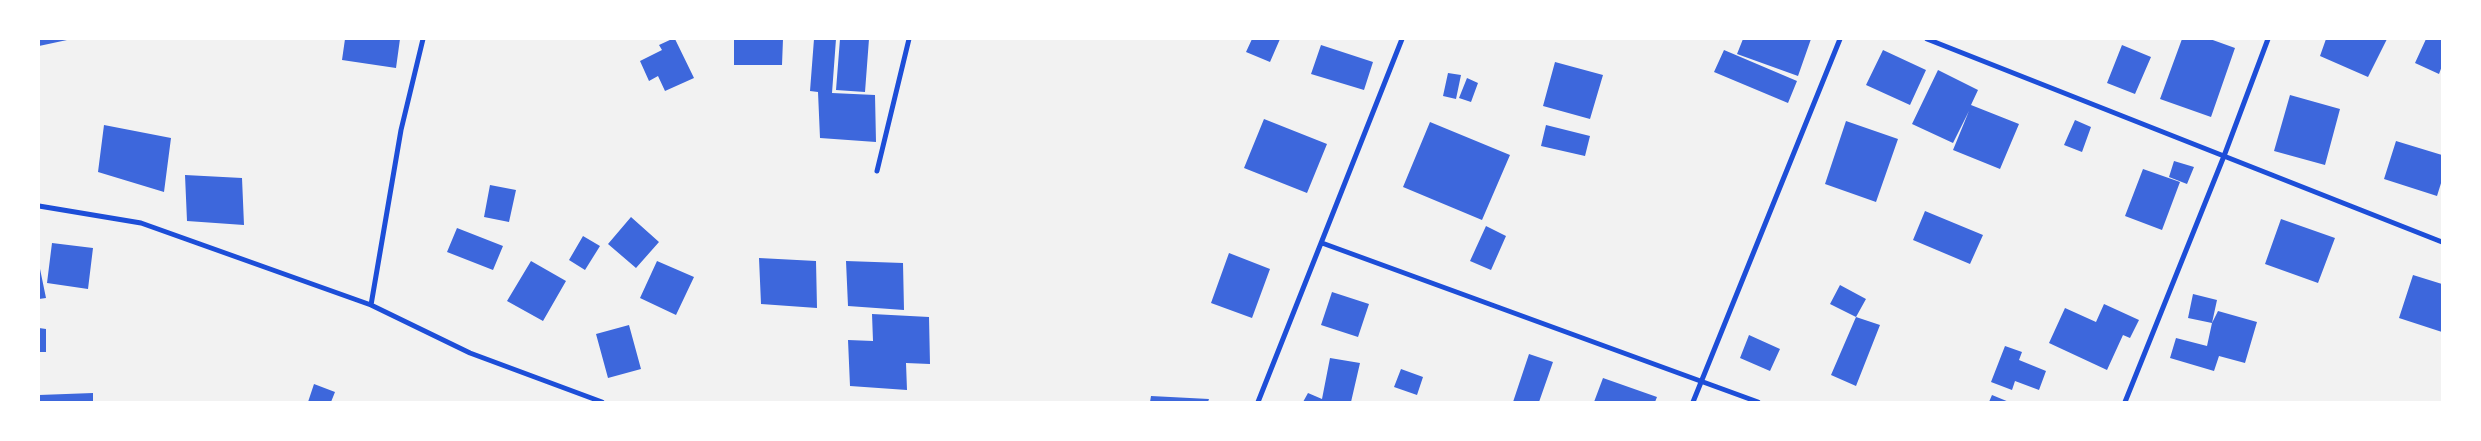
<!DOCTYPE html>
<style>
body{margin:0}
#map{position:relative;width:2481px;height:441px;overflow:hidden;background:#f2f2f2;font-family:"Zilla Slab",serif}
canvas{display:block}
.frame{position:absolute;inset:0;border:40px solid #fff;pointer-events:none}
</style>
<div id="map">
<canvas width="2481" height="441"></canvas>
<div class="frame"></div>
</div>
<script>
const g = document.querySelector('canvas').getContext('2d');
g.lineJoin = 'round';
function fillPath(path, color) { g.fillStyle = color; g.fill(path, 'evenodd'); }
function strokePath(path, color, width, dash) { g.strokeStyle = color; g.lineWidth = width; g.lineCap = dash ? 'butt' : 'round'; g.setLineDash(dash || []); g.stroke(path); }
const building = new Path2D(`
 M 39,39 L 67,39 L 67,40 L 39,46 Z
 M 345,39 L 400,39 L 396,68 L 342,60 Z
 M 672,39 L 675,39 L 694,78 L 665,91 L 658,76 L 649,81 L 640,61 L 662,50 L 659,45 Z
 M 734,39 L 783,39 L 782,65 L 734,65 Z
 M 814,39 L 836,39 L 832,93 L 875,95 L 876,142 L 820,138 L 818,92 L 810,91 Z
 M 840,39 L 869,39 L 865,92 L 836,90 Z
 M 1252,39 L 1280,39 L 1270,62 L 1246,52 Z
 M 1743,39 L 1811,39 L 1798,76 L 1737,54 Z
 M 2182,39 L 2210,39 L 2235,48 L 2211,117 L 2160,99 Z
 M 2326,39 L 2387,39 L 2368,77 L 2320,56 Z
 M 2426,39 L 2442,39 L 2442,66 L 2439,74 L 2415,63 Z
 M 1321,45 L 1373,62 L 1364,90 L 1311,74 Z
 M 2122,45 L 2151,57 L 2135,94 L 2107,83 Z
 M 1724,50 L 1797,81 L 1788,103 L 1714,72 Z
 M 1883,50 L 1926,70 L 1910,105 L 1866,85 Z
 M 1555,62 L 1603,75 L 1590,119 L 1543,106 Z
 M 1938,70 L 1978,90 L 1971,105 L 2019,124 L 2000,169 L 1953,150 L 1969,111 L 1953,143 L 1912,124 Z
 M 1448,73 L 1461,75 L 1456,99 L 1443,96 Z
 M 1467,78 L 1478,83 L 1471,102 L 1459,98 Z
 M 2290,95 L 2340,109 L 2325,165 L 2274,151 Z
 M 1264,119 L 1327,144 L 1307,193 L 1244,168 Z
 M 2075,120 L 2091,127 L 2082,152 L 2064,145 Z
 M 1846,121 L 1898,139 L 1876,202 L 1825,184 Z
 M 1430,122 L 1510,155 L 1482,220 L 1403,187 Z
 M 104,125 L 171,138 L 164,192 L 98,172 Z
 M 1546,125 L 1590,136 L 1585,156 L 1541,146 Z
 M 2396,141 L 2442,155 L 2442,180 L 2437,196 L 2384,179 Z
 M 2174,161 L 2194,167 L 2187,184 L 2169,177 Z
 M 2143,169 L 2180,182 L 2162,230 L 2125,216 Z
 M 185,175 L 242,178 L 244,225 L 187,221 Z
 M 490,185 L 516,190 L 509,222 L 484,217 Z
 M 1925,211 L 1983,235 L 1970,264 L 1913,240 Z
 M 631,217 L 659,242 L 636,268 L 608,244 Z
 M 2281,219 L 2335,238 L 2318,283 L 2265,264 Z
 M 1486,226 L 1506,236 L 1491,270 L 1470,261 Z
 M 457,228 L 503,246 L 493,270 L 447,252 Z
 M 583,236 L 600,246 L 585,270 L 569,260 Z
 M 52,243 L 93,248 L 88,289 L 47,283 Z
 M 1229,253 L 1270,269 L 1252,318 L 1211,303 Z
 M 759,258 L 816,261 L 817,308 L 761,304 Z
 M 531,261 L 566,281 L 543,321 L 507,301 Z
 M 657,261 L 694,277 L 676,315 L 640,298 Z
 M 846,261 L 903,263 L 904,310 L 848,306 Z
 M 39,264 L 46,298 L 39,299 Z
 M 2413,275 L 2442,284 L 2442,332 L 2399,318 Z
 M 1840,285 L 1866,299 L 1856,317 L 1830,304 Z
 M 1332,292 L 1369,304 L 1358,337 L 1321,325 Z
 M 2193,294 L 2217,300 L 2212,323 L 2188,318 Z
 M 2104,304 L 2139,320 L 2130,338 L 2123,335 L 2107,370 L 2049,343 L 2065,308 L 2096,322 Z
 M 2218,311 L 2257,322 L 2245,363 L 2219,356 L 2214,371 L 2170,358 L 2176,338 L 2207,346 L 2212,323 Z
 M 872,314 L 929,317 L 930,364 L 906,363 L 907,390 L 850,386 L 848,340 L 873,341 Z
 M 1856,317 L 1880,325 L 1856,386 L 1831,375 Z
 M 629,325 L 641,369 L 608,378 L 596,334 Z
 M 39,328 L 46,329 L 46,352 L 39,352 Z
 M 1749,335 L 1780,349 L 1770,371 L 1740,358 Z
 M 2005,346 L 2022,352 L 2019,360 L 2046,371 L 2039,390 L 2015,381 L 2012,390 L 1991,382 Z
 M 1529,354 L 1553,362 L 1539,402 L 1513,402 Z
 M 1330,358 L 1360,363 L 1351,402 L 1303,402 L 1308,393 L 1322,399 Z
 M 1401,369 L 1423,377 L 1417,395 L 1394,387 Z
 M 1603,378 L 1657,397 L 1655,402 L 1594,402 Z
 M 314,384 L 335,392 L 331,402 L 308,402 Z
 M 93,393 L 93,402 L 39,402 L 39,395 Z
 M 1992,395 L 2009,402 L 1989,402 Z
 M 1151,396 L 1209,399 L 1208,402 L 1150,402 Z`);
const minor = new Path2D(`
 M 1927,39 L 2442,242
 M 877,171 L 909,39
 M 39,206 L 141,223 L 371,305 L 470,353 L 602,402
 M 1322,243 L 1758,402
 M 371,305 L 401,130 L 423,39
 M 1258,402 L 1402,39
 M 1693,402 L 1840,39
 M 2125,402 L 2224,156 L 2268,39`);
fillPath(building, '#3d67dc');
strokePath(minor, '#1d4ed8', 5);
</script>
